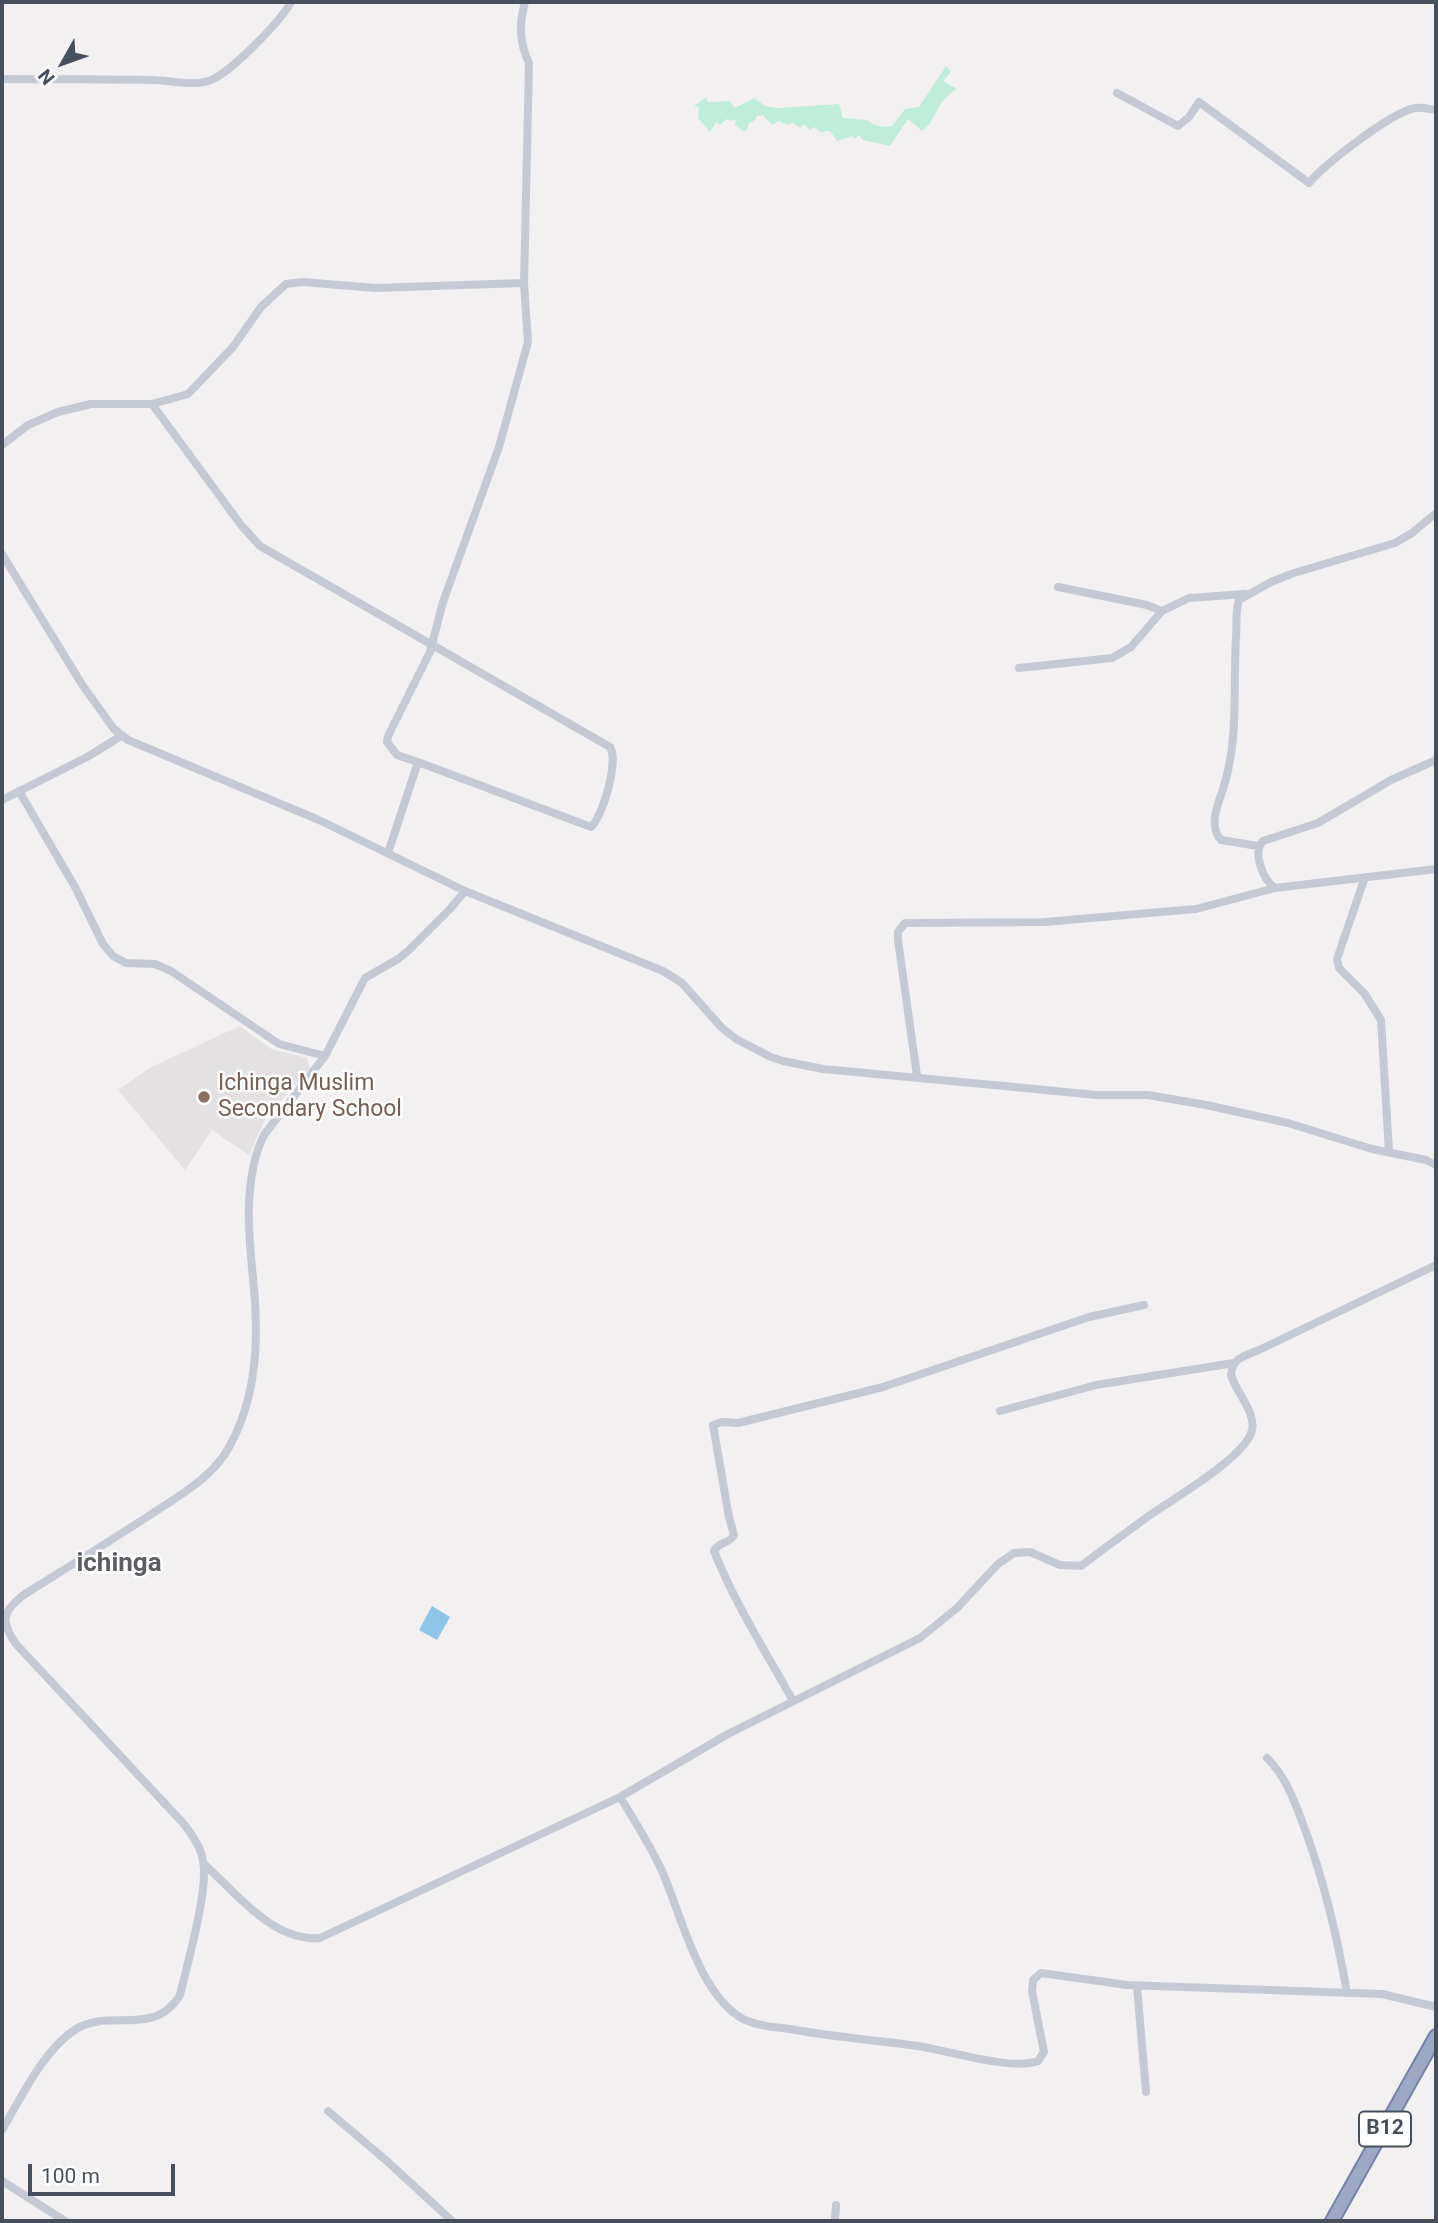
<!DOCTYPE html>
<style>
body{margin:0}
#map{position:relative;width:1438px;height:2223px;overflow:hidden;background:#f2f0f0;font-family:Roboto,sans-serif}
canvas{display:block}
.frame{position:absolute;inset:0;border:4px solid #484f5c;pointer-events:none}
.north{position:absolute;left:28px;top:28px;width:70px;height:70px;-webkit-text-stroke:5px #fff;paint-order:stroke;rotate:230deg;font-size:19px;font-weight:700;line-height:28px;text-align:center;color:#484f5c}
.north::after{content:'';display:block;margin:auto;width:24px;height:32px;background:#484f5c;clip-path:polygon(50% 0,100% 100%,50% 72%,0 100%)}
.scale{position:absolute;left:28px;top:2164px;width:147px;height:32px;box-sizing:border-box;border:4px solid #484f5c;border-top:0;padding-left:9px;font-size:21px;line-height:24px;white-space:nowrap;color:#484f5c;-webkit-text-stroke:5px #fff;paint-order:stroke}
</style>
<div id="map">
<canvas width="1438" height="2223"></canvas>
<div class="frame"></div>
<div class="north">N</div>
<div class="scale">100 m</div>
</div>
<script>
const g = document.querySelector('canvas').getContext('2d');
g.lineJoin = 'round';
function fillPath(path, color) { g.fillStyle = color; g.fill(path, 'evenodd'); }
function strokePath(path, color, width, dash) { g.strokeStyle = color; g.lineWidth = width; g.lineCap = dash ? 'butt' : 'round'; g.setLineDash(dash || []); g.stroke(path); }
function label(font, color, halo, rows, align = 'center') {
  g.font = font + ' Roboto,sans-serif'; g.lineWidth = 5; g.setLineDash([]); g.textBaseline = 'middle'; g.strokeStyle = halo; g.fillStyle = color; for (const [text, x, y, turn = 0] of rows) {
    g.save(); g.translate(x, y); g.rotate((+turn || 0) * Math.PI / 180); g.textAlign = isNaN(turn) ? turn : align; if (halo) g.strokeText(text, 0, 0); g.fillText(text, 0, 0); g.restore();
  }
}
const education = new Path2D(`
 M 240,1026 L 271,1049 L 307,1058 L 310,1068 L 265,1119 L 249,1155 L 212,1130 L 185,1170 L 118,1090 L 151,1067 Z`);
const green = new Path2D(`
 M 946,66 L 951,72 L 943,81 L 957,89 C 935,101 938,120 922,131 L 908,119 L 890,146 L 863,140 L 859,135 L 855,139 L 853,136 L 837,141 L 830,131 L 820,132 L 815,127 L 810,130 L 804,124 L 801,128 L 793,123 L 787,125 L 779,121 L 772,125 L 763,115 L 757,116 L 755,120 L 749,123 L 747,130 L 743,131 L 735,125 L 736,119 L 732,121 L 727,119 L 720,125 L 716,122 L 710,132 L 698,118 L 699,107 L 694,106 L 706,97 L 708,102 L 729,101 L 735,108 L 754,98 L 765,106 L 778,108 L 839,104 L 843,118 L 867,120 L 875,125 L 885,127 L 892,126 L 905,109 L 919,107 Z`);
const water = new Path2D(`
 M 432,1606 L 450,1617 L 437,1640 L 419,1630 Z`);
const minor = new Path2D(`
 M 2,79 C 52,79 102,79 152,80 C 170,80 193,87 211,80 C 231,72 281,21 291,2
 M 1117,93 L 1178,126 L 1189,117 L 1199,102 L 1309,183 C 1325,164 1390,113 1415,108 C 1422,107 1429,109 1436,110
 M 152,404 L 241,525 L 260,546 L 610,747 C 619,761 603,816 591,827 L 418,762
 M 2,445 L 28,425 L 58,412 L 91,404 L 152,404 L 188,394 L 233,347 L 261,307 L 286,284 L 303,282 L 375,288 L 524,283
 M 2,554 L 83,686 L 114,729 L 128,740 L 319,820 L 465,891 L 663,971 L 682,983 L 721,1027 L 736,1039 L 771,1057 L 783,1061 L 823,1069 L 1025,1088 L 1096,1095 L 1148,1095 L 1206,1105 L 1288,1123 L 1372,1149 L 1426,1160 L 1436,1165
 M 1058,587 L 1147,605 L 1162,611
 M 1019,668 L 1112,658 L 1131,647 L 1162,611 L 1189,598 L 1245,594
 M 1436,760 L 1391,780 L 1318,823 L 1263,841 C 1252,852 1263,880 1275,888 L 1436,869
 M 19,791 L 75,887 L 103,944 L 113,956 L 126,963 L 155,964 L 171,971 L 279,1044 L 325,1056
 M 2,800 L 89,756 L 121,736
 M 1258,846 L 1221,840 C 1208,826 1218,804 1223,789 C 1239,741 1233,687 1236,638 C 1237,626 1235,612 1239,600 L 1271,582 L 1294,573 L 1395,543 L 1412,533 L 1436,513
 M 388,853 L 418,762 L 397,755 L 387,742 L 388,736 L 430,652 L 443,602 L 499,447 L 528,342 L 524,283 L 529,63 C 519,42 519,24 525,2
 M 1365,877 L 1337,959 L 1339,968 L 1364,993 L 1381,1020 L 1389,1152
 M 917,1076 L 898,940 L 898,932 L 905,923 L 1045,922 L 1196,909 L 1275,888
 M 1000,1411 L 1096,1385 L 1234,1363
 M 793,1701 C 766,1652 735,1604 714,1551 C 719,1541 730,1544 734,1535 L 729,1517 L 713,1425 L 722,1422 L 738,1423 L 883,1387 L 1089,1317 L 1144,1305
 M 1267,1758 C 1286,1777 1294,1800 1303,1824 C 1324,1880 1337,1935 1347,1993
 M 620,1797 C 635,1821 650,1845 662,1871 C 681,1914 699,1995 743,2019 C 757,2026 775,2027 790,2029 C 832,2037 875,2040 917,2046 C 947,2050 1011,2071 1038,2061 L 1044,2052 L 1032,1991 L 1033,1980 L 1041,1973 L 1127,1985 L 1382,1994 L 1436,2007
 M 204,1864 C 236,1893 273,1942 320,1938 L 620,1797 L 728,1734 L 920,1638 L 957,1608 L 998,1564 L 1014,1553 L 1030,1552 L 1060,1565 L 1081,1566 C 1102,1550 1124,1534 1146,1518 C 1169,1501 1247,1457 1252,1430 C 1256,1412 1236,1392 1231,1375 C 1232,1358 1244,1356 1259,1350 L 1436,1265
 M 1137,1986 L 1146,2092
 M 328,2111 L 388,2162 L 452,2221
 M 2,2130 C 21,2098 44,2049 76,2029 C 111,2008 154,2038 180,1995 C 187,1965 209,1889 203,1861 C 201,1847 192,1834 183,1823 L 16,1644 C 0,1621 2,1611 25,1594 C 65,1569 107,1543 147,1517 C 175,1498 211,1479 228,1449 C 256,1400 259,1343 254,1288 C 249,1240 242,1180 264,1135 L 325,1056 L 365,978 L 398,959 L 408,951 L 450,909 L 465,891
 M 2,2181 L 65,2221
 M 835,2221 L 836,2205`);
const trunk = new Path2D(`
 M 1332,2221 L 1436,2036`);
const markers = [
 [204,1097,7,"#8d6e63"]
];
const shields = [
 [1385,2129,52]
];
const shieldNames = [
 ["B12",1385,2129]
];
const educationNames = [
 ["Ichinga Muslim",218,1084],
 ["Secondary School",218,1110]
];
const quarterNames = [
 ["ichinga",119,1564]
];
fillPath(education, '#e3e1e1');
fillPath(green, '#c0edda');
fillPath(water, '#8fc5e9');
strokePath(trunk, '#7483a8', 16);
strokePath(minor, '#c4c9d4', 8);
strokePath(trunk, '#9ca8c4', 12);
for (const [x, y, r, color] of markers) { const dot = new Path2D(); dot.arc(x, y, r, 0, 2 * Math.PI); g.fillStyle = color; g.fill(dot); strokePath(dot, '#fff', 2.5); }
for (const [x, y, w] of shields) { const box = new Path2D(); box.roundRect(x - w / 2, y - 17.5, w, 35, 5); g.fillStyle = '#fff'; g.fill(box); strokePath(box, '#484f5c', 2); }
label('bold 21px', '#484f5c', null, shieldNames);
label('23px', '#785e54', '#fff', educationNames, 'left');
label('bold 26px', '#5c5e64', '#fff', quarterNames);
</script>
